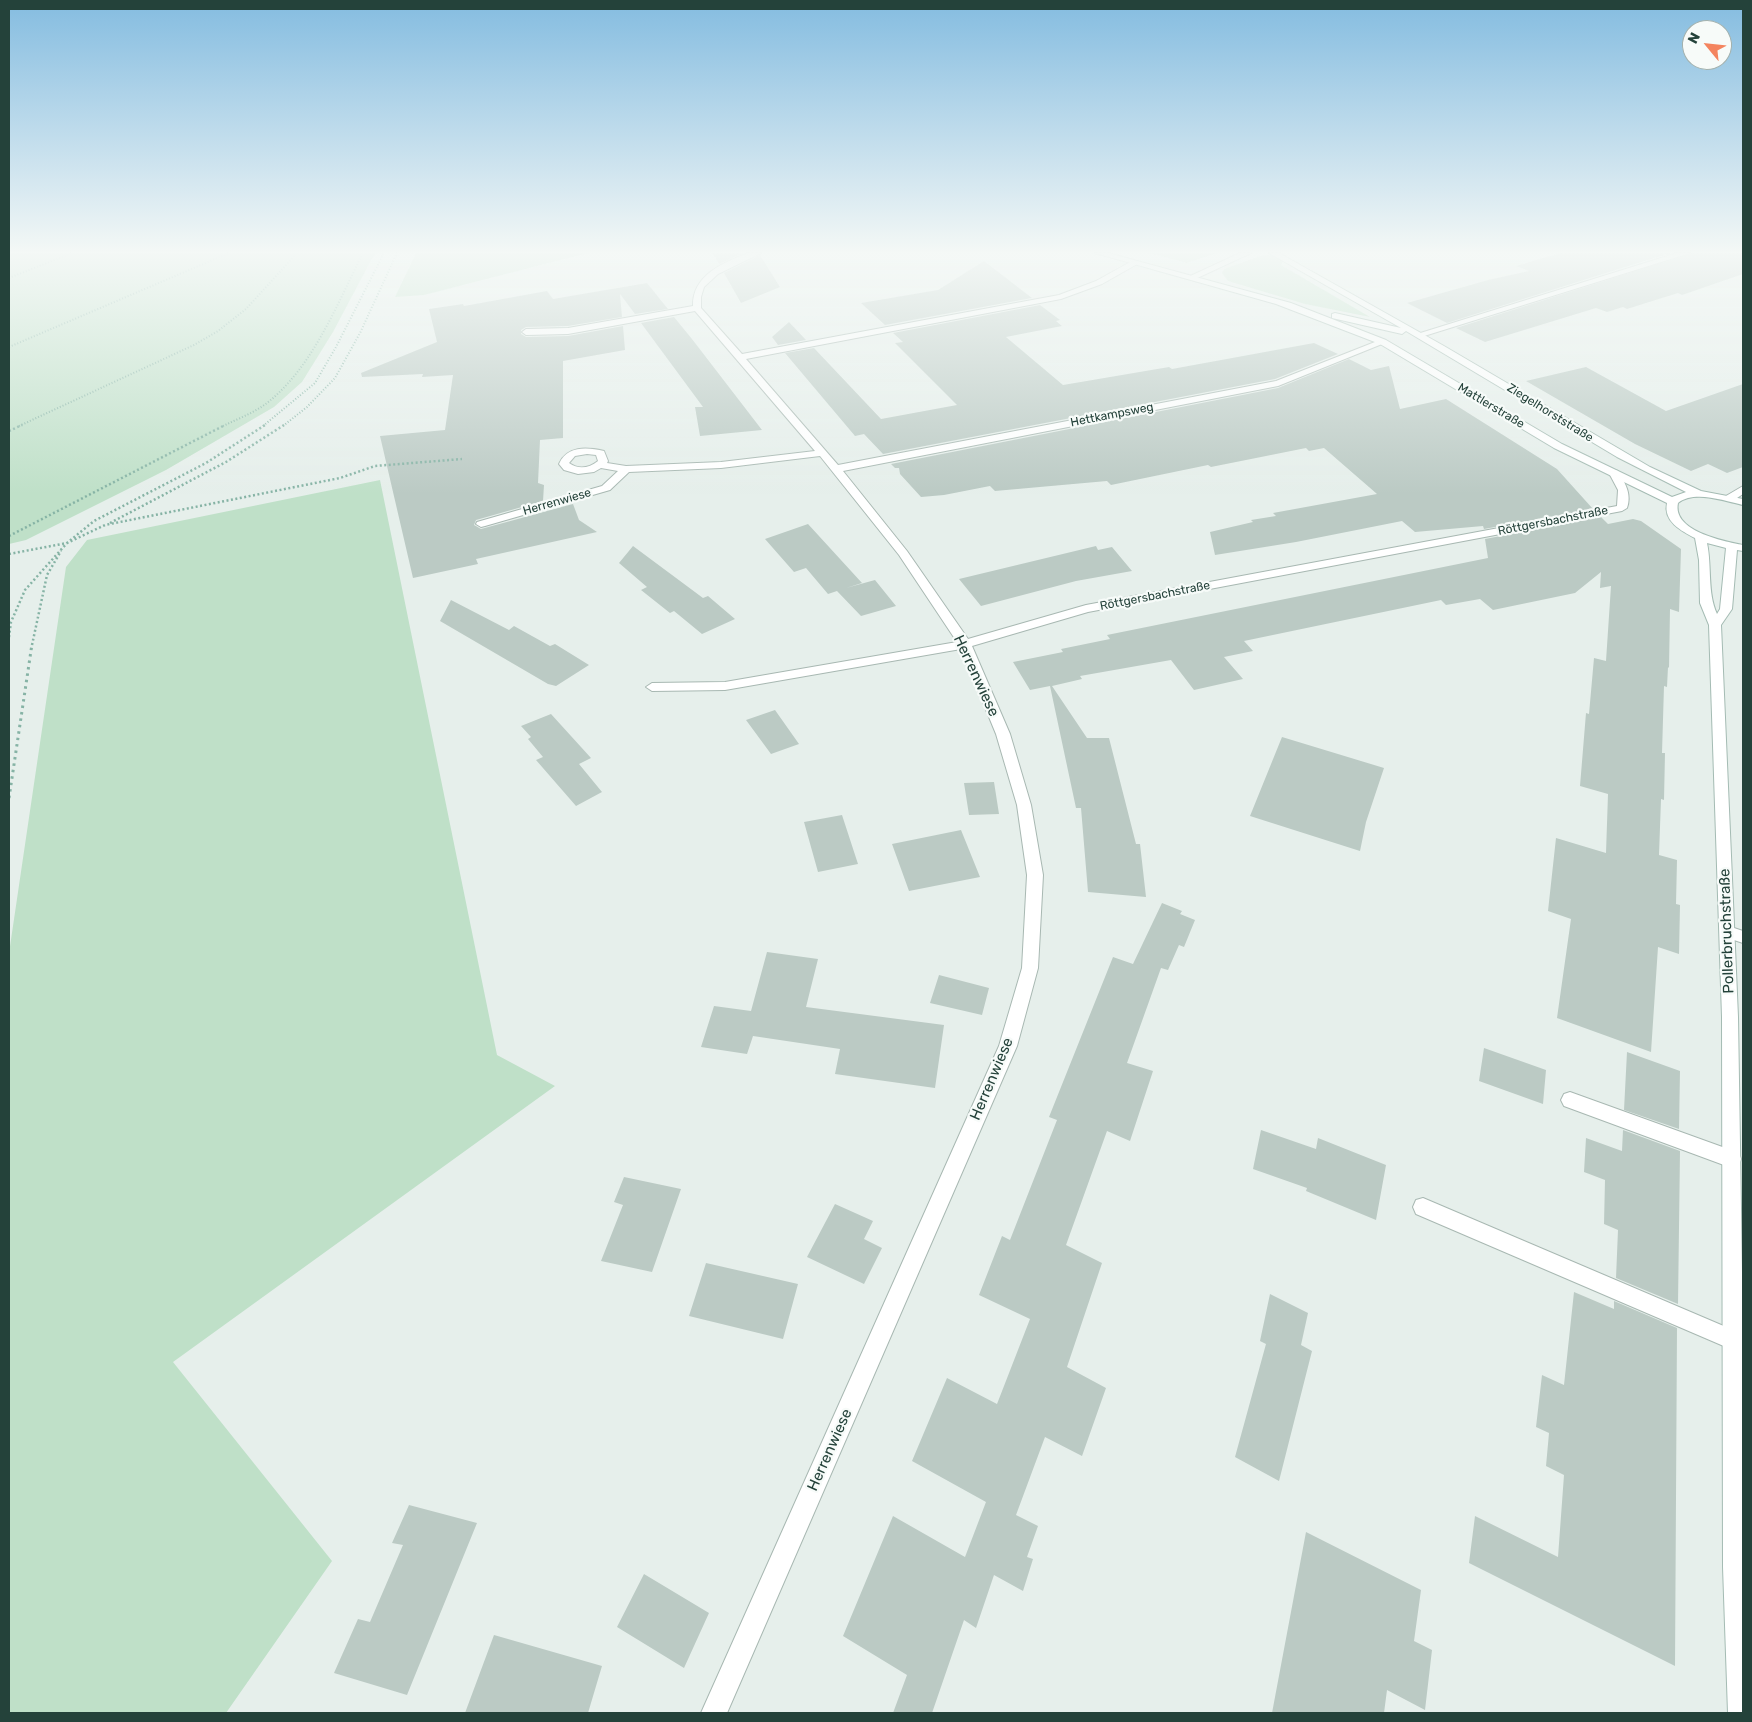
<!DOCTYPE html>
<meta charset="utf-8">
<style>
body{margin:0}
#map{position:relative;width:1752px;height:1722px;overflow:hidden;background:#e6efeb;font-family:Rubik,sans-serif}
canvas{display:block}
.frame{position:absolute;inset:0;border:10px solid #24423a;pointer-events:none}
.north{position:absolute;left:1682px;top:20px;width:50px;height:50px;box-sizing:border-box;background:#f7fbf9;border:1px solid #a3b1ad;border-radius:50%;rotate:298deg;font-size:14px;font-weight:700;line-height:20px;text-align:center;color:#24423a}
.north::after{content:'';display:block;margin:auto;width:18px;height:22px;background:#f4845f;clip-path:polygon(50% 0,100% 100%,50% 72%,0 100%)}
</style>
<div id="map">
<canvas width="1752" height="1722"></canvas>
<div class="frame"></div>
<div class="north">N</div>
</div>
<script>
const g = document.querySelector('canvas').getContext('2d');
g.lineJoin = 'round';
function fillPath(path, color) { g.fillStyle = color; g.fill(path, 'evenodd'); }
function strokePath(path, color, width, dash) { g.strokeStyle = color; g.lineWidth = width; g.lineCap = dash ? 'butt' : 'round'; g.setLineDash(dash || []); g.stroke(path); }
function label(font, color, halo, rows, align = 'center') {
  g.font = font + ' Rubik,sans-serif'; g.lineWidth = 4.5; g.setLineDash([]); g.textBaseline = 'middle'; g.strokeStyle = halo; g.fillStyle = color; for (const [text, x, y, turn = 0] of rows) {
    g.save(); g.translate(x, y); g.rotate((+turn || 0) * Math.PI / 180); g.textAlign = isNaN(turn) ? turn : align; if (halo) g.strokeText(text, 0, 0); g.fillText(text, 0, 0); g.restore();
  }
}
const green = new Path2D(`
 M 9,253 L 375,253 L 333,332 L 302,382 L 274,407 L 166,470 L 26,540 L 9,544 Z
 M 416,253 L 588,253 L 424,295 L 395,297 Z
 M 1150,253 L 1216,253 L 1187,263 Z
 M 1268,255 L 1276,256 L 1284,260 L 1281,265 L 1370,317 L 1305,304 L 1228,281 L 1222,273 L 1224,269 L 1260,256 Z
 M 380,480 L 497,1055 L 555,1086 L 173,1362 L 332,1561 L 226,1713 L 9,1713 L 9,953 L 66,567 L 87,540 Z`);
const building = new Path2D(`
 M 713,253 L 743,253 L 719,264 Z
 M 1561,253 L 1670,253 L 1447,323 L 1407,303 L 1488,280 L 1529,271 L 1516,266 Z
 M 1692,253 L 1743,253 L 1743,274 L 1682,295 L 1678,293 L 1627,309 L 1623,307 L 1607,312 L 1596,308 L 1485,342 L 1456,328 Z
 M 760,255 L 780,287 L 741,303 L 724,273 Z
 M 984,261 L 1032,298 L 885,325 L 861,303 L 938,290 Z
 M 647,283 L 668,309 L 635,314 L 620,294 L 622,317 L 568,326 L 526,327 L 521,330 L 521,334 L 526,337 L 568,336 L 623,326 L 625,350 L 563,361 L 563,438 L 540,440 L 538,483 L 544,485 L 543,501 L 476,520 L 474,525 L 481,529 L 573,504 L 579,520 L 597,532 L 476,559 L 478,564 L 413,578 L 380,436 L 445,430 L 453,375 L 422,377 L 423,374 L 362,377 L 361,373 L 437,342 L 429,309 L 463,304 L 464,306 L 547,291 L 553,299 Z
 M 1040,305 L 1060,320 L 1056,321 L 1062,326 L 1006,337 L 1063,385 L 1169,367 L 1172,369 L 1314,343 L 1338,354 L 1275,379 L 883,454 L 864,434 L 855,436 L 785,353 L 814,348 L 881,419 L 957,405 L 895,343 L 903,342 L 893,333 Z
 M 674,317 L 692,339 L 762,430 L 700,436 L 695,407 L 703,407 L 641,323 Z
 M 789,322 L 806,340 L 778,345 L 772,337 Z
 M 1349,359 L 1371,370 L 1389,366 L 1400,409 L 1446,399 L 1557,469 L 1593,509 L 1484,529 L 1483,526 L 1415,532 L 1402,521 L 1296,542 L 1215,555 L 1210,532 L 1253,522 L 1251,520 L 1276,516 L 1273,513 L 1377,494 L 1324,448 L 1309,451 L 1306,448 L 1211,467 L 1208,465 L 1111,485 L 1107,481 L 995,491 L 990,486 L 944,495 L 921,497 L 900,474 L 899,468 L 895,468 L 891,464 L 1278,388 Z
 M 1586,367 L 1666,411 L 1743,384 L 1743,467 L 1727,473 L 1708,464 L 1691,471 L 1635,444 L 1526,381 Z
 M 1601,517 L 1608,524 L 1633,519 L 1641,521 L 1681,549 L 1679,612 L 1670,609 L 1669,668 L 1668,667 L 1667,687 L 1664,686 L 1662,753 L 1665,753 L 1664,800 L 1661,799 L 1659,855 L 1677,860 L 1676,904 L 1680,905 L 1679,954 L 1658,947 L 1651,1052 L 1557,1018 L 1571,919 L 1548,911 L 1556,838 L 1606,853 L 1608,794 L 1580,786 L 1586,713 L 1589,714 L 1594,658 L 1606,661 L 1611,586 L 1600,588 L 1601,572 L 1575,593 L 1493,610 L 1480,599 L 1446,605 L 1441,600 L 1244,641 L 1253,651 L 1224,657 L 1243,679 L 1194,690 L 1171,660 L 1080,676 L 1082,679 L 1052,686 L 1087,738 L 1109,738 L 1136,844 L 1140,844 L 1146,897 L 1088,892 L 1081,808 L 1076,808 L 1050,686 L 1030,690 L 1013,662 L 1063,652 L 1061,649 L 1110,639 L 1107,635 L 1488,558 L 1485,539 Z
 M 808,524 L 862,583 L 846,588 L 875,580 L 896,606 L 861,616 L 837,591 L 828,594 L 806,568 L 794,572 L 765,539 Z
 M 633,546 L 703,598 L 708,596 L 735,619 L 702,634 L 674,611 L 670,613 L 641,590 L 647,587 L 619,563 Z
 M 1096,546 L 1098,550 L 1112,547 L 1132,571 L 1076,581 L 981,606 L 959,579 Z
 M 451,600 L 509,630 L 514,626 L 550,646 L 555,644 L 589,665 L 556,686 L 548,684 L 440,621 Z
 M 775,710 L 799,744 L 771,754 L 746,720 Z
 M 551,714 L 591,758 L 579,764 L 602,792 L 576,806 L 536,760 L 543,757 L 528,739 L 531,737 L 521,726 Z
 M 1282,737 L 1384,768 L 1366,822 L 1360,851 L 1250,816 Z
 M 994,782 L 999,814 L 969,815 L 964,783 Z
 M 842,815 L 858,864 L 818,872 L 804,822 Z
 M 961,830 L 980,877 L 909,891 L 892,844 Z
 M 1162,903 L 1182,911 L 1180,914 L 1195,920 L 1184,947 L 1179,945 L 1168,970 L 1161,968 L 1127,1063 L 1153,1071 L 1130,1141 L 1107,1131 L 1066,1245 L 1102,1263 L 1067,1367 L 1106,1388 L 1082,1456 L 1045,1437 L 1016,1515 L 1038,1526 L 1027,1557 L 1033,1559 L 1023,1591 L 994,1575 L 976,1628 L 964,1620 L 932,1713 L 893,1713 L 907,1675 L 843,1636 L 893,1516 L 965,1557 L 986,1502 L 912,1461 L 947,1378 L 997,1404 L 1030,1319 L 979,1295 L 1002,1236 L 1010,1240 L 1057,1120 L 1049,1117 L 1113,957 L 1133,964 Z
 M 767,952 L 818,959 L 806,1007 L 944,1025 L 935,1088 L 835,1074 L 840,1049 L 753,1036 L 747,1054 L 701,1047 L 714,1006 L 751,1011 Z
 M 939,975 L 989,988 L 982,1015 L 930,1003 Z
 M 1484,1048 L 1546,1070 L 1543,1104 L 1479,1081 Z
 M 1627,1052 L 1680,1071 L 1679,1129 L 1624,1110 Z
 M 1261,1130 L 1316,1149 L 1318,1138 L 1386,1165 L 1376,1220 L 1306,1191 L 1307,1188 L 1253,1169 Z
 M 1623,1130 L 1680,1151 L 1678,1304 L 1616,1278 L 1618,1230 L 1604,1224 L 1605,1180 L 1584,1172 L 1586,1138 L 1622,1151 Z
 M 624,1177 L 681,1189 L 652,1272 L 601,1261 L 623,1205 L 614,1202 Z
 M 835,1204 L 873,1221 L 864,1239 L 882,1248 L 864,1284 L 807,1257 Z
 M 706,1263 L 798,1284 L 783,1339 L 689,1316 Z
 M 1574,1292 L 1614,1309 L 1614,1301 L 1677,1328 L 1675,1666 L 1469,1563 L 1475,1516 L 1558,1557 L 1564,1475 L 1546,1466 L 1549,1433 L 1536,1427 L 1542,1375 L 1564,1385 Z
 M 1270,1294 L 1308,1313 L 1301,1345 L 1312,1351 L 1279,1481 L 1235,1457 L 1266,1344 L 1260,1341 Z
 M 409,1505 L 477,1523 L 407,1695 L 334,1673 L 358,1619 L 370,1622 L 403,1545 L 392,1543 Z
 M 1306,1532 L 1421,1590 L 1414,1641 L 1432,1650 L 1425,1710 L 1387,1690 L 1384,1713 L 1272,1713 Z
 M 644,1574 L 709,1613 L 684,1668 L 617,1627 Z
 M 494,1635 L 602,1666 L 588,1713 L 465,1713 Z`);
const pathFar2 = new Path2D(`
 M 9,278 L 72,253
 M 9,347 L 229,253
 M 19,426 L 194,345 L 218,331 L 246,309 L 297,253
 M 223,426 C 237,419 254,413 267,403 C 313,367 337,304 363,253
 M 263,426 L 315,383 L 336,347 L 384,253
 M 283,426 L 307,407 L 335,378 L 360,333 L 397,253`);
const pathFar1 = new Path2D(`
 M 9,431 L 22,425
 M 110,523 L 226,462 L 284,425
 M 9,536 L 225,425
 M 9,554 L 67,543 L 105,525 L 340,478 L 375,466 L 462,459
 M 9,637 L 11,622 L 25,590 L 67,543 L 94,521 L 206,463 L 265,425
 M 32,645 L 47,575 L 61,551`);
const path = new Path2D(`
 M 9,798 L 32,644`);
const lane = new Path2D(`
 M 1728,926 L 1743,931 L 1743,943 L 1722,936 L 1720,932 L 1722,928 Z
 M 1570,1092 L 1739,1153 L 1741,1159 L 1739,1165 L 1732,1168 L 1564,1106 L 1561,1100 L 1564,1094 Z
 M 1423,1198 L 1740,1333 L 1743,1340 L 1740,1347 L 1733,1350 L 1416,1214 L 1413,1207 L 1416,1200 Z`);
const street = new Path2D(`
 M 749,253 L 761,253 L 718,274 L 704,287 L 701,297 L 701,308 L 742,354 L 1059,295 L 1096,281 L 1132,261 L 1139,263 L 1102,284 L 1061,299 L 746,359 L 838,465 L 1276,381 L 1380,340 L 1387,342 L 1278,386 L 843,471 L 907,551 L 968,639 L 1086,605 L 1617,506 L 1618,490 L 1609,473 L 1614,470 L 1618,471 C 1625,483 1632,494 1627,508 L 1622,511 L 1088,612 L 972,646 L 1010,734 L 1031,805 L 1043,875 L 1038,968 L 1017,1046 L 727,1713 L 701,1713 L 999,1046 L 1022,968 L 1027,875 L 1017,805 L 996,734 L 961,649 L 725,690 L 652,691 L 646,687 L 652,683 L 725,682 L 957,642 L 899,555 L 820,456 L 721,468 L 629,472 L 610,490 L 485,526 L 481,527 L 476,524 L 477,522 L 602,486 L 618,471 L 601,468 L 594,472 L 578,474 L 564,470 L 559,464 C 567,446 586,447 604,451 L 608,461 L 607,463 L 626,466 L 721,462 L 815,451 L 695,311 L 568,334 L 526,335 L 522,332 L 526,329 L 568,328 L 693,306 C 692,275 724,262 749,253 ZM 587,454 L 596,455 L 598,461 C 589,468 579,470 569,463 L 575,456 Z
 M 1240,253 L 1251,253 L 1193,280 L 1186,278 Z
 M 1677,253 L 1690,253 L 1421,337 L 1414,335 Z
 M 1743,486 L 1743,494 L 1734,500 L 1726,500 L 1725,498 L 1726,496 Z`);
const secondary = new Path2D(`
 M 1095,253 L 1108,253 L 1291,303 L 1386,340 L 1562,444 L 1672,497 L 1686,492 L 1617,457 L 1406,331 L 1402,334 L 1332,318 L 1332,314 L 1335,313 L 1401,328 L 1269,253 L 1279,253 L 1444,346 L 1650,467 L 1701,491 L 1743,499 L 1743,505 C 1724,501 1695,490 1678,503 C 1672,531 1723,541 1743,545 L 1743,551 L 1737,550 L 1732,609 L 1721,625 L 1738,1017 L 1743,1336 L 1743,1713 L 1728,1713 L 1723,1567 L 1722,1017 L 1709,625 L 1700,603 L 1699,560 L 1695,538 C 1681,531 1663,521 1667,503 L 1554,448 L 1380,344 L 1276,304 ZM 1707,543 L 1726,548 L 1720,609 L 1717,614 C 1707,592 1712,566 1707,543 Z`);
const farStreetnames = [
 ["Mattlerstraße",1491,406,31],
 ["Ziegelhorststraße",1550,413,32],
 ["Hettkampsweg",1112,415,-11],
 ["Herrenwiese",557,502,-16],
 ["Röttgersbachstraße",1553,521,-11],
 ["Röttgersbachstraße",1155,596,-11]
];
const streetNames = [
 ["Herrenwiese",976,676,65],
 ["Pollerbruchstraße",1727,931,-92],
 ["Herrenwiese",992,1079,-67],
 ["Herrenwiese",830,1450,-66]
];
fillPath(green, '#bfe0c8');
fillPath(building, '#bbcac4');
strokePath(lane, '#a8b8b2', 2);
strokePath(street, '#a8b8b2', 2);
strokePath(secondary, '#a4bbb3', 2);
strokePath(pathFar2, '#86b3a5', 2, [1, 2]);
strokePath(pathFar1, '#86b3a5', 2.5, [2, 2.5]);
strokePath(path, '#86b3a5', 3, [2.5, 4]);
fillPath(lane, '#fff');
fillPath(street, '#fff');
fillPath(secondary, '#fff');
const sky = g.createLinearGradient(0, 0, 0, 494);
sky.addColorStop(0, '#84bce0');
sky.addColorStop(0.51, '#f4f8f6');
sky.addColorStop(1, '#f4f8f600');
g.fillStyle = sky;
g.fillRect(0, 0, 1752, 494);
label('12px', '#24423a', '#f7fbf9', farStreetnames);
label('15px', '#24423a', '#f7fbf9', streetNames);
</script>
